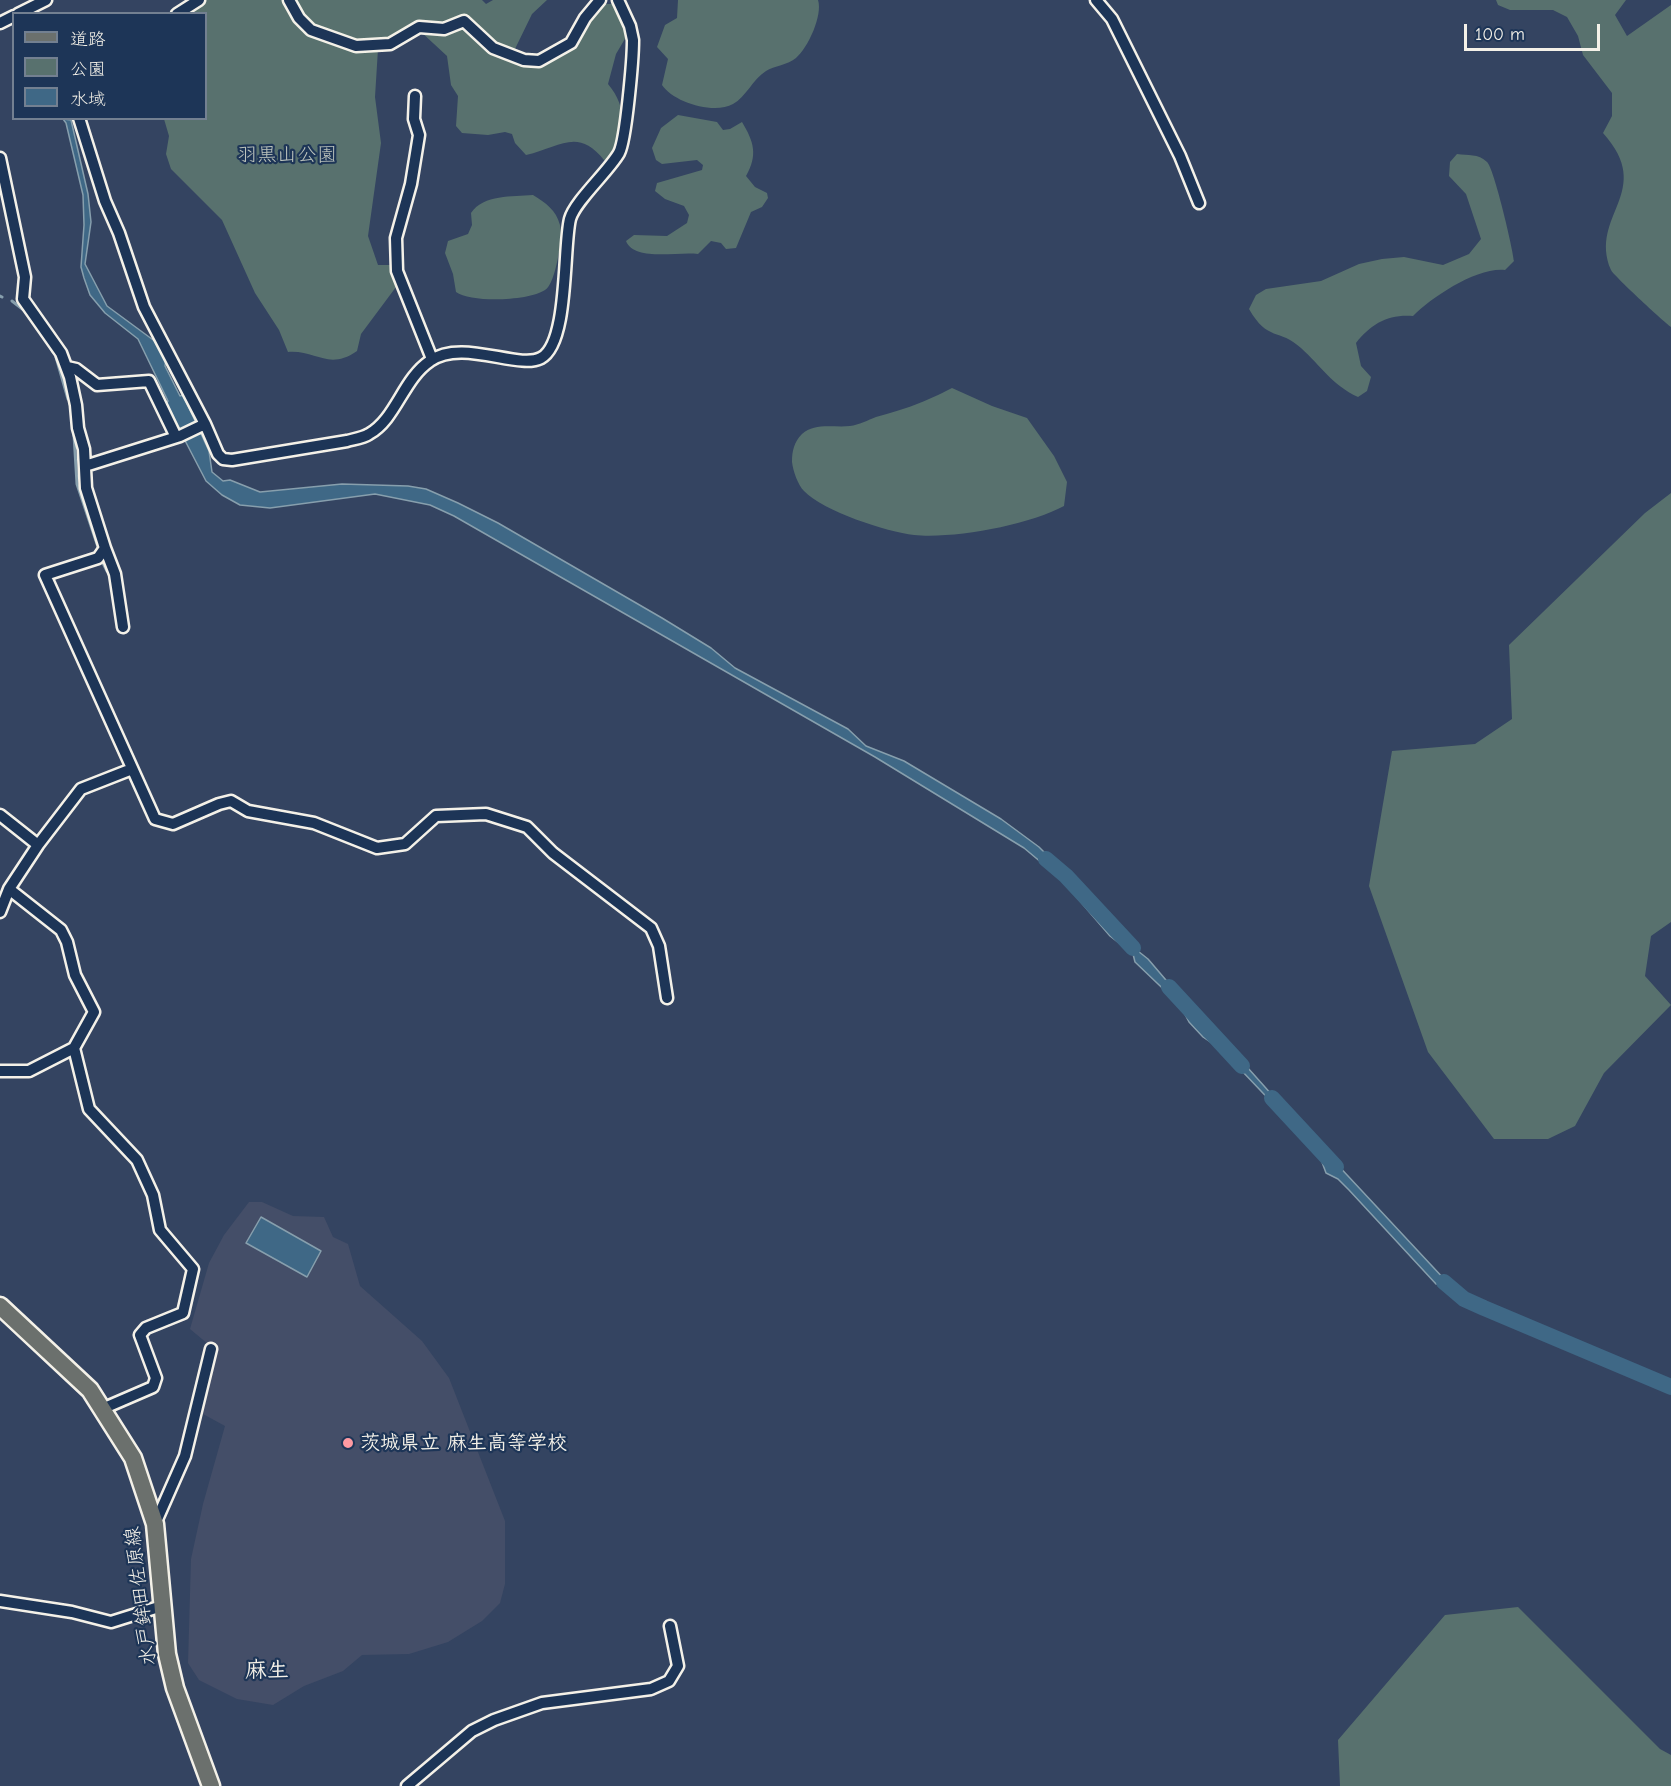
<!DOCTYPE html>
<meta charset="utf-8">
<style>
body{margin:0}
#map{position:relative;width:1671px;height:1786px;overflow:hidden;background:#344461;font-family:"Comic Neue","Klee One",sans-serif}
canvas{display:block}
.legend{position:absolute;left:12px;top:12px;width:195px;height:108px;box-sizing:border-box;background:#1d3557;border:2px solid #738091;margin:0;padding:8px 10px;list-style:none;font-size:18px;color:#f4f1e8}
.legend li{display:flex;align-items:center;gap:12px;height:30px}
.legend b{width:30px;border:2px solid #738091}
.scale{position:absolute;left:1464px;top:24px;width:136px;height:27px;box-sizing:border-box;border:3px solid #f4f1e8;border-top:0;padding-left:8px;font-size:18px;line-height:21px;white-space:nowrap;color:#f4f1e8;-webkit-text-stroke:4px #1d3557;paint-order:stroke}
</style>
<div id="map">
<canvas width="1671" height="1786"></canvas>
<ul class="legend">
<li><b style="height:8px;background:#6b706d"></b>道路</li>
<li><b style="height:16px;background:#58716e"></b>公園</li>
<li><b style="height:16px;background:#3f6886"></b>水域</li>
</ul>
<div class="scale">100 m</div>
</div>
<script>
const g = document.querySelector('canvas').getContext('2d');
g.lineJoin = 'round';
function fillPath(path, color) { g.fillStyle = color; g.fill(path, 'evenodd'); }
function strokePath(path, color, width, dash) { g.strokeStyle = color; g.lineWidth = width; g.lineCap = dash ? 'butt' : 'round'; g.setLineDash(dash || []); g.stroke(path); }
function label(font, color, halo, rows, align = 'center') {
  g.font = font + ' "Comic Neue","Klee One",sans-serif'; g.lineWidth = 4.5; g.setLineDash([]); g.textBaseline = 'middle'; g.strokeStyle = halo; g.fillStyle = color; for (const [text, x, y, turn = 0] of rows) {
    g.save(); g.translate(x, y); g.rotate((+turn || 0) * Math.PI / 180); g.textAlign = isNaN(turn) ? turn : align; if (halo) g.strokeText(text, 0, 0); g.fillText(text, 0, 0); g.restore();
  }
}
const built = new Path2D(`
 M 249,1202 L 262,1202 L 293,1216 L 324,1217 L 333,1237 L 348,1244 L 360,1286 L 422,1341 L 449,1378 L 505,1521 L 505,1584 L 500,1603 L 482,1621 L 448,1642 L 409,1654 L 362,1655 L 343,1671 L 304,1686 L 273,1705 L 237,1699 L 199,1680 L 188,1663 L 191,1559 L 203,1504 L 225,1426 L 203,1414 L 214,1349 L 190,1329 L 209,1263 L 224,1235 Z`);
const green = new Path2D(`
 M 205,0 L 482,0 L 486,4 L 493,0 L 547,0 L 532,14 L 514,51 L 541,65 L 572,47 L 595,12 L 604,4 L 612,4 L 629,32 L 616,54 L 608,84 C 629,109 624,132 611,160 L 604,160 C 578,127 560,147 526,155 L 515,143 L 512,134 L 505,132 L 488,135 L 462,133 L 456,126 L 458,96 L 451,85 L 447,56 L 420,31 L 378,49 L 375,97 L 381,143 L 368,236 L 378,265 L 392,265 L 396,287 L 361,334 L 357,351 C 328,371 317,350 288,352 L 279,330 L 255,293 L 222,220 L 171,169 L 166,154 L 169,136 L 164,119 L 206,118 L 206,14 L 188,13 Z
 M 678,0 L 818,0 C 823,15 808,48 796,58 C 788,65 774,66 766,71 C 753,79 746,97 733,104 C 714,115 673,102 662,85 L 668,59 L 657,47 L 665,25 L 677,18 Z
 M 1496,0 L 1626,0 L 1615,15 L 1627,36 L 1671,5 L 1671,327 C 1663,321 1613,275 1611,270 C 1588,215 1656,192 1603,133 L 1612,116 L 1612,93 L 1583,55 L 1578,36 L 1567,17 L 1553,10 L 1510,10 L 1498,5 Z
 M 678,115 L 717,122 L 723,130 L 730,129 L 742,122 C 754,142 758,155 746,176 L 755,187 L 767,193 L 768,198 L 762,207 L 751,212 L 736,248 L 726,249 L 721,243 L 711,241 L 698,254 C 679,251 634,262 626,241 L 634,235 L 667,236 L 687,223 L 689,215 L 684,206 L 665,199 L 655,191 L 657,183 L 702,170 L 703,165 L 697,160 L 662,164 L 656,160 L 652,148 L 661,128 Z
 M 1457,154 C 1468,156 1478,153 1487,162 C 1494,168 1513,249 1514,261 L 1505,270 C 1477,267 1432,297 1413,316 C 1388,314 1371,324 1356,343 L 1361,366 L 1371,377 L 1367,391 L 1358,397 C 1332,385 1321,366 1301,348 C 1279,328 1268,342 1249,309 L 1256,295 L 1266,289 L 1321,281 L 1359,264 L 1382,259 L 1404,257 L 1443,265 L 1469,254 L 1481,239 L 1466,194 L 1449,176 L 1450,162 Z
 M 533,195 C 546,203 556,210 560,225 C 563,235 556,284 545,290 C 529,301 471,303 456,292 L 453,274 L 445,253 L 448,241 L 468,234 L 472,225 L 471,213 C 484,194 512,197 533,195 Z
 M 952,388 L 992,406 L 1027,418 L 1054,456 L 1067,482 L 1064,506 C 1029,525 954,539 914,535 C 887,532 823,511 804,491 C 798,485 793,471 792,462 C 792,451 794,442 802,434 C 815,422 834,428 850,426 C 859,425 868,420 876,417 C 906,409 925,402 952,388 Z
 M 1671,493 L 1671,922 L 1651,936 L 1645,976 L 1671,1005 L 1604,1073 L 1575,1126 L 1548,1139 L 1494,1139 L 1428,1052 L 1369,886 L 1392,751 L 1475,744 L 1512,719 L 1509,645 L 1645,513 Z
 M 1518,1607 L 1660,1749 L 1671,1755 L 1671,1786 L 1340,1786 L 1338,1740 L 1445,1615 Z`);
const water = new Path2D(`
 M 63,119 L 71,120 L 88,194 L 91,222 L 85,264 L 107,306 L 160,345 L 166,358 L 165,366 L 180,396 L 183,395 L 209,451 L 212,472 L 223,481 L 230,480 L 260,492 L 342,484 L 408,486 L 426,489 L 458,503 L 498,523 L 662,618 L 711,648 L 735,668 L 848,729 L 866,746 L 904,761 L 1001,819 L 1039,847 L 1059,867 L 1100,921 L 1148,959 L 1183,1000 L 1197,1027 L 1239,1058 L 1281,1105 L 1305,1138 L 1334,1161 L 1460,1296 L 1442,1284 L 1436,1284 L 1349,1190 L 1338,1179 L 1326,1173 L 1319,1154 L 1280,1111 L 1222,1050 L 1203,1037 L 1189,1022 L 1180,1005 L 1135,962 L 1133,954 L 1110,936 L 1061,879 L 1024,848 L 875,757 L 454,516 L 430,505 L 375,494 L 270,508 L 240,505 L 222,495 L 206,481 L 166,404 L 168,401 L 138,339 L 105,313 L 90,295 L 84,278 L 81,267 L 84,225 L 83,195 L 66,123 Z
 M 261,1217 L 321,1251 L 307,1277 L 246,1243 Z`);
const stream = new Path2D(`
 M 0,296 L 2,297
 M 12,301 L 25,311
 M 48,343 L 53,352
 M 56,357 L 68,399
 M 70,403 L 72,414
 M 74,435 L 77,484 L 99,550
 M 102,561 L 107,571`);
const river = new Path2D(`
 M 1046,859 L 1066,876 L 1133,948
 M 1169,987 L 1242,1066
 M 1272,1098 L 1336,1167
 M 1444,1282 L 1464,1299 L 1484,1308 L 1671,1387`);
const minor = new Path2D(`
 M 289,0 L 299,18 L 311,30 L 356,46 L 390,44 L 419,27 L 444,29 L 464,21 L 493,48 L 524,60 L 539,61 L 571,43 L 585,18 L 600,0
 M 1096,0 L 1112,19 L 1180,156 L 1199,203
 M 18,14 L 46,0
 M 177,14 L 199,0
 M 0,23 L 14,16
 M 415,96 L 414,119 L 419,135 L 411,184 L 396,238 L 397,271 L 432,359
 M 79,118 L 105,201 L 119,233 L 144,307 L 205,424 L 218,454 L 223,459 L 232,460 L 347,441 C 354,439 363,438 369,434 C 396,419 403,379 430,361 C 462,338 518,370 541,358 C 569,343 563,247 570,219 C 575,201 608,172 619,153 C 626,140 633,59 633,40 L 630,26 L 618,0
 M 0,158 L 25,277 L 23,299 L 61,353 L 70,377 L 76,405 L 78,428 L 84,449 L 86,488 L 105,548 L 98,558 L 45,575 L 155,819 L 173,824 L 219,804 L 231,801 L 248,811 L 314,823 L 377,848 L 405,844 L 436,816 L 486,814 L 527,827 L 553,853 L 651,928 L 659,946 L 667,998
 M 67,367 L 76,369 L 97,385 L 149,381 L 176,437
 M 85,466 L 180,436 L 205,424
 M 105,548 L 115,574 L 123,627
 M 0,815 L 38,845
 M 9,889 L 61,930 L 67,942 L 75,975 L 94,1012 L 74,1048 L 89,1109 L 137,1160 L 153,1195 L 160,1230 L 193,1269 L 183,1313 L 146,1328 L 140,1335 L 156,1378 L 153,1387 L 102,1409
 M 0,912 L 9,889 L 38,845 L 81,789 L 132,769
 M 0,1071 L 29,1071 L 74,1048
 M 155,1524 L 185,1456 L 211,1349
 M 0,1601 L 72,1612 L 111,1622 L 162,1606
 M 407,1786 L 472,1731 L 494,1720 L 542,1703 L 651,1689 L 669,1681 L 678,1666 L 670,1626`);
const primary = new Path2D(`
 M 0,1306 L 90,1390 L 133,1458 L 155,1524 L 167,1654 L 175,1688 L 211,1786`);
const markers = [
 [348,1443,6,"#ff9aa2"]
];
const parkNames = [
 ["羽黒山公園",287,155]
];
const poiNames = [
 ["茨城県立 麻生高等学校",360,1443]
];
const streetNames = [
 ["水戸鉾田佐原線",141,1596,-97]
];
const quarterNames = [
 ["麻生",267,1671]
];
fillPath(built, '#444e68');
fillPath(green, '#58716e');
fillPath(water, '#3f6886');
strokePath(water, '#879fad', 1.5);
strokePath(stream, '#879fad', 3);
strokePath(river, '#3f6886', 16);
strokePath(minor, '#f4f1e8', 15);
strokePath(primary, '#f4f1e8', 21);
strokePath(minor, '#1d3557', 10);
strokePath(primary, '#6b706d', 16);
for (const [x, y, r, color] of markers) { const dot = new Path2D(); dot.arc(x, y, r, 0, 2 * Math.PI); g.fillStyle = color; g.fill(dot); strokePath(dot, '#1d3557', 2); }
label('20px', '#bdc4bd', '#1d3557', parkNames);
label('bold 20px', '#f4f1e8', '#1d3557', poiNames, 'left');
label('20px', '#f4f1e8', '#1d3557', streetNames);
label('bold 22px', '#f4f1e8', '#1d3557', quarterNames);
</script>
